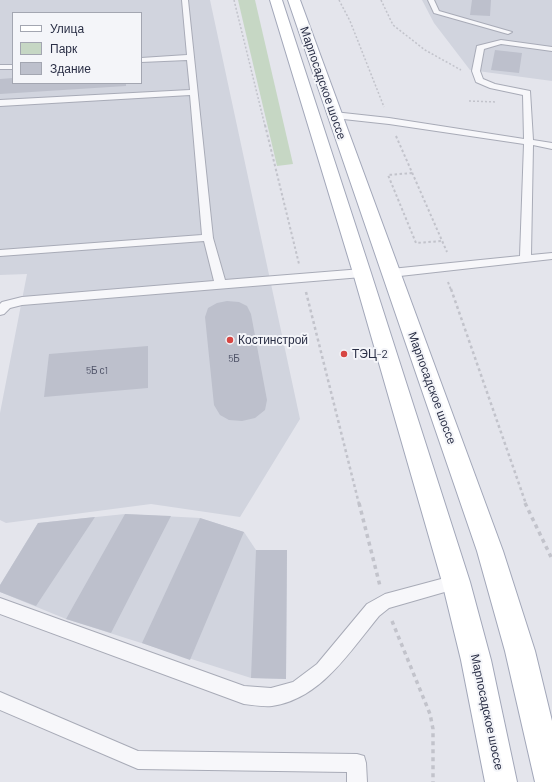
<!DOCTYPE html>
<meta charset="utf-8">
<style>
body{margin:0}
#map{position:relative;width:552px;height:782px;overflow:hidden;background:#e4e5ec;font-family:Barlow,sans-serif}
canvas{display:block}
.legend{position:absolute;left:12px;top:12px;width:130px;height:72px;box-sizing:border-box;background:#f4f5f9;border:1px solid #a3a6b1;margin:0;padding:5px 7px;list-style:none;font-size:12px;color:#2a2f46}
.legend li{display:flex;align-items:center;gap:8px;height:20px}
.legend b{width:20px;border:1px solid #a3a6b1}
</style>
<div id="map">
<canvas width="552" height="782"></canvas>
<ul class="legend">
<li><b style="height:5px;background:#fff"></b>Улица</li>
<li><b style="height:11px;background:#c6d7c4"></b>Парк</li>
<li><b style="height:11px;background:#bdc0cc"></b>Здание</li>
</ul>
</div>
<script>
const g = document.querySelector('canvas').getContext('2d');
g.lineJoin = 'round';
function fillPath(path, color) { g.fillStyle = color; g.fill(path, 'evenodd'); }
function strokePath(path, color, width, dash) { g.strokeStyle = color; g.lineWidth = width; g.lineCap = dash ? 'butt' : 'round'; g.setLineDash(dash || []); g.stroke(path); }
function label(font, color, halo, rows, align = 'center') {
  g.font = font + ' Barlow,sans-serif'; g.lineWidth = 4; g.setLineDash([]); g.textBaseline = 'middle'; g.strokeStyle = halo; g.fillStyle = color; for (const [text, x, y, turn = 0] of rows) {
    g.save(); g.translate(x, y); g.rotate((+turn || 0) * Math.PI / 180); g.textAlign = isNaN(turn) ? turn : align; if (halo) g.strokeText(text, 0, 0); g.fillText(text, 0, 0); g.restore();
  }
}
const built = new Path2D(`
 M 0,0 L 210,0 L 300,419 L 240,517 L 151,504 L 6,523 L 0,520 L 0,413 L 27,274 L 0,275 ZM 13,13 L 141,13 L 141,83 L 13,83 Z
 M 422,0 L 552,0 L 552,81 L 470,70 L 434,23 Z
 M 125,514 L 200,518 L 244,532 L 256,550 L 287,550 L 286,679 L 251,678 L 66,619 L 0,592 L 0,585 L 38,523 Z`);
const green = new Path2D(`
 M 238,0 L 255,0 L 293,164 L 277,166 Z`);
const building = new Path2D(`
 M 472,0 L 491,0 L 490,16 L 470,15 Z
 M 495,50 L 522,53 L 519,73 L 491,70 Z
 M 13,78 L 13,83 L 126,83 L 126,86 L 0,94 L 0,79 Z
 M 227,301 L 239,302 L 247,306 L 251,314 L 267,400 L 265,410 L 255,418 L 242,421 L 229,420 L 220,415 L 214,405 L 205,317 L 208,308 L 217,303 Z
 M 148,346 L 148,388 L 44,397 L 49,354 Z
 M 125,514 L 171,516 L 111,633 L 66,619 Z
 M 95,517 L 36,606 L 0,592 L 0,585 L 38,523 Z
 M 200,518 L 244,532 L 190,660 L 142,643 Z
 M 256,550 L 287,550 L 286,679 L 251,678 Z`);
const pathFar3 = new Path2D(`
 M 234,0 L 265,126
 M 339,0 L 350,21 L 384,107
 M 381,0 L 393,25 L 425,50 L 461,70
 M 469,101 L 497,102`);
const pathFar2 = new Path2D(`
 M 265,125 L 299,264
 M 396,136 L 447,252
 M 412,173 L 388,175 L 416,243 L 442,241
 M 448,282 L 451,290`);
const pathFar1 = new Path2D(`
 M 451,289 L 526,504
 M 306,292 L 359,504`);
const path = new Path2D(`
 M 359,503 L 380,586
 M 525,503 L 552,559
 M 392,621 L 430,714 L 433,729 L 433,782`);
const lane = new Path2D(`
 M 182,0 L 188,0 L 213,238 L 225,280 L 362,269 L 366,271 L 368,273 L 366,275 L 362,277 L 22,305 L 10,308 L 4,314 L 0,315 L 0,304 L 2,302 L 22,297 L 214,281 L 204,241 L 0,256 L 0,250 L 202,235 L 190,95 L 0,106 L 0,100 L 190,90 L 187,60 L 141,62 L 141,58 L 187,55 Z
 M 428,0 L 434,0 L 439,11 L 512,32 L 508,34 L 434,13 Z
 M 501,40 L 552,47 L 552,51 L 501,44 L 484,49 L 480,71 L 483,79 L 495,84 L 530,91 L 533,140 L 552,143 L 552,149 L 533,145 L 531,255 L 552,253 L 552,259 L 391,277 L 387,275 L 385,273 L 387,271 L 391,269 L 520,256 L 524,144 L 389,124 L 334,118 L 330,115 L 334,112 L 389,118 L 524,139 L 523,95 L 490,88 L 476,82 L 472,71 L 477,46 Z
 M 0,65 L 13,65 L 13,69 L 0,69 Z
 M 456,575 L 462,577 L 464,582 L 462,587 L 389,608 L 379,616 C 350,651 321,699 272,706 C 263,707 253,705 244,704 L 0,614 L 0,598 L 244,686 L 271,688 L 293,682 L 317,664 L 367,604 L 385,594 Z
 M 0,692 L 138,751 L 357,754 L 364,756 L 366,763 L 367,782 L 347,782 L 347,772 L 138,769 L 0,710 Z`);
const primary = new Path2D(`
 M 270,0 L 282,0 L 371,273 L 470,582 L 491,660 L 517,782 L 485,782 L 461,660 L 442,582 L 353,273 Z
 M 288,0 L 300,0 L 503,551 L 535,651 L 552,721 L 552,782 L 535,782 L 505,651 L 477,551 Z`);
const markers = [
 [230,340,4,"#d74643"],
 [344,354,4,"#d74643"]
];
const numberNames = [
 ["5Б",234,359],
 ["5Б с1",97,371]
];
const streetNames = [
 ["Марпосадское шоссе",323,83,71],
 ["Марпосадское шоссе",432,388,70],
 ["Марпосадское шоссе",487,712,78]
];
const poiNames = [
 ["Костинстрой",238,340],
 ["ТЭЦ-2",352,354]
];
fillPath(built, '#d1d4de');
fillPath(green, '#c6d7c4');
fillPath(building, '#bdc0cc');
strokePath(lane, '#a8abb7', 2);
strokePath(primary, '#a2a7b9', 2);
strokePath(pathFar3, '#c2c3cb', 1.5, [2, 2]);
strokePath(pathFar2, '#c2c3cb', 2, [2.5, 2.5]);
strokePath(pathFar1, '#c2c3cb', 2.5, [3, 3]);
strokePath(path, '#c2c3cb', 3.5, [4, 4]);
fillPath(lane, '#f7f7fa');
fillPath(primary, '#fff');
for (const [x, y, r, color] of markers) { const dot = new Path2D(); dot.arc(x, y, r, 0, 2 * Math.PI); g.fillStyle = color; g.fill(dot); strokePath(dot, '#f4f5f9', 1.5); }
label('10px', '#4f5368', null, numberNames);
label('12px', '#2a2f46', '#f4f5f9', streetNames);
label('12px', '#2a2f46', '#f4f5f9', poiNames, 'left');
</script>
